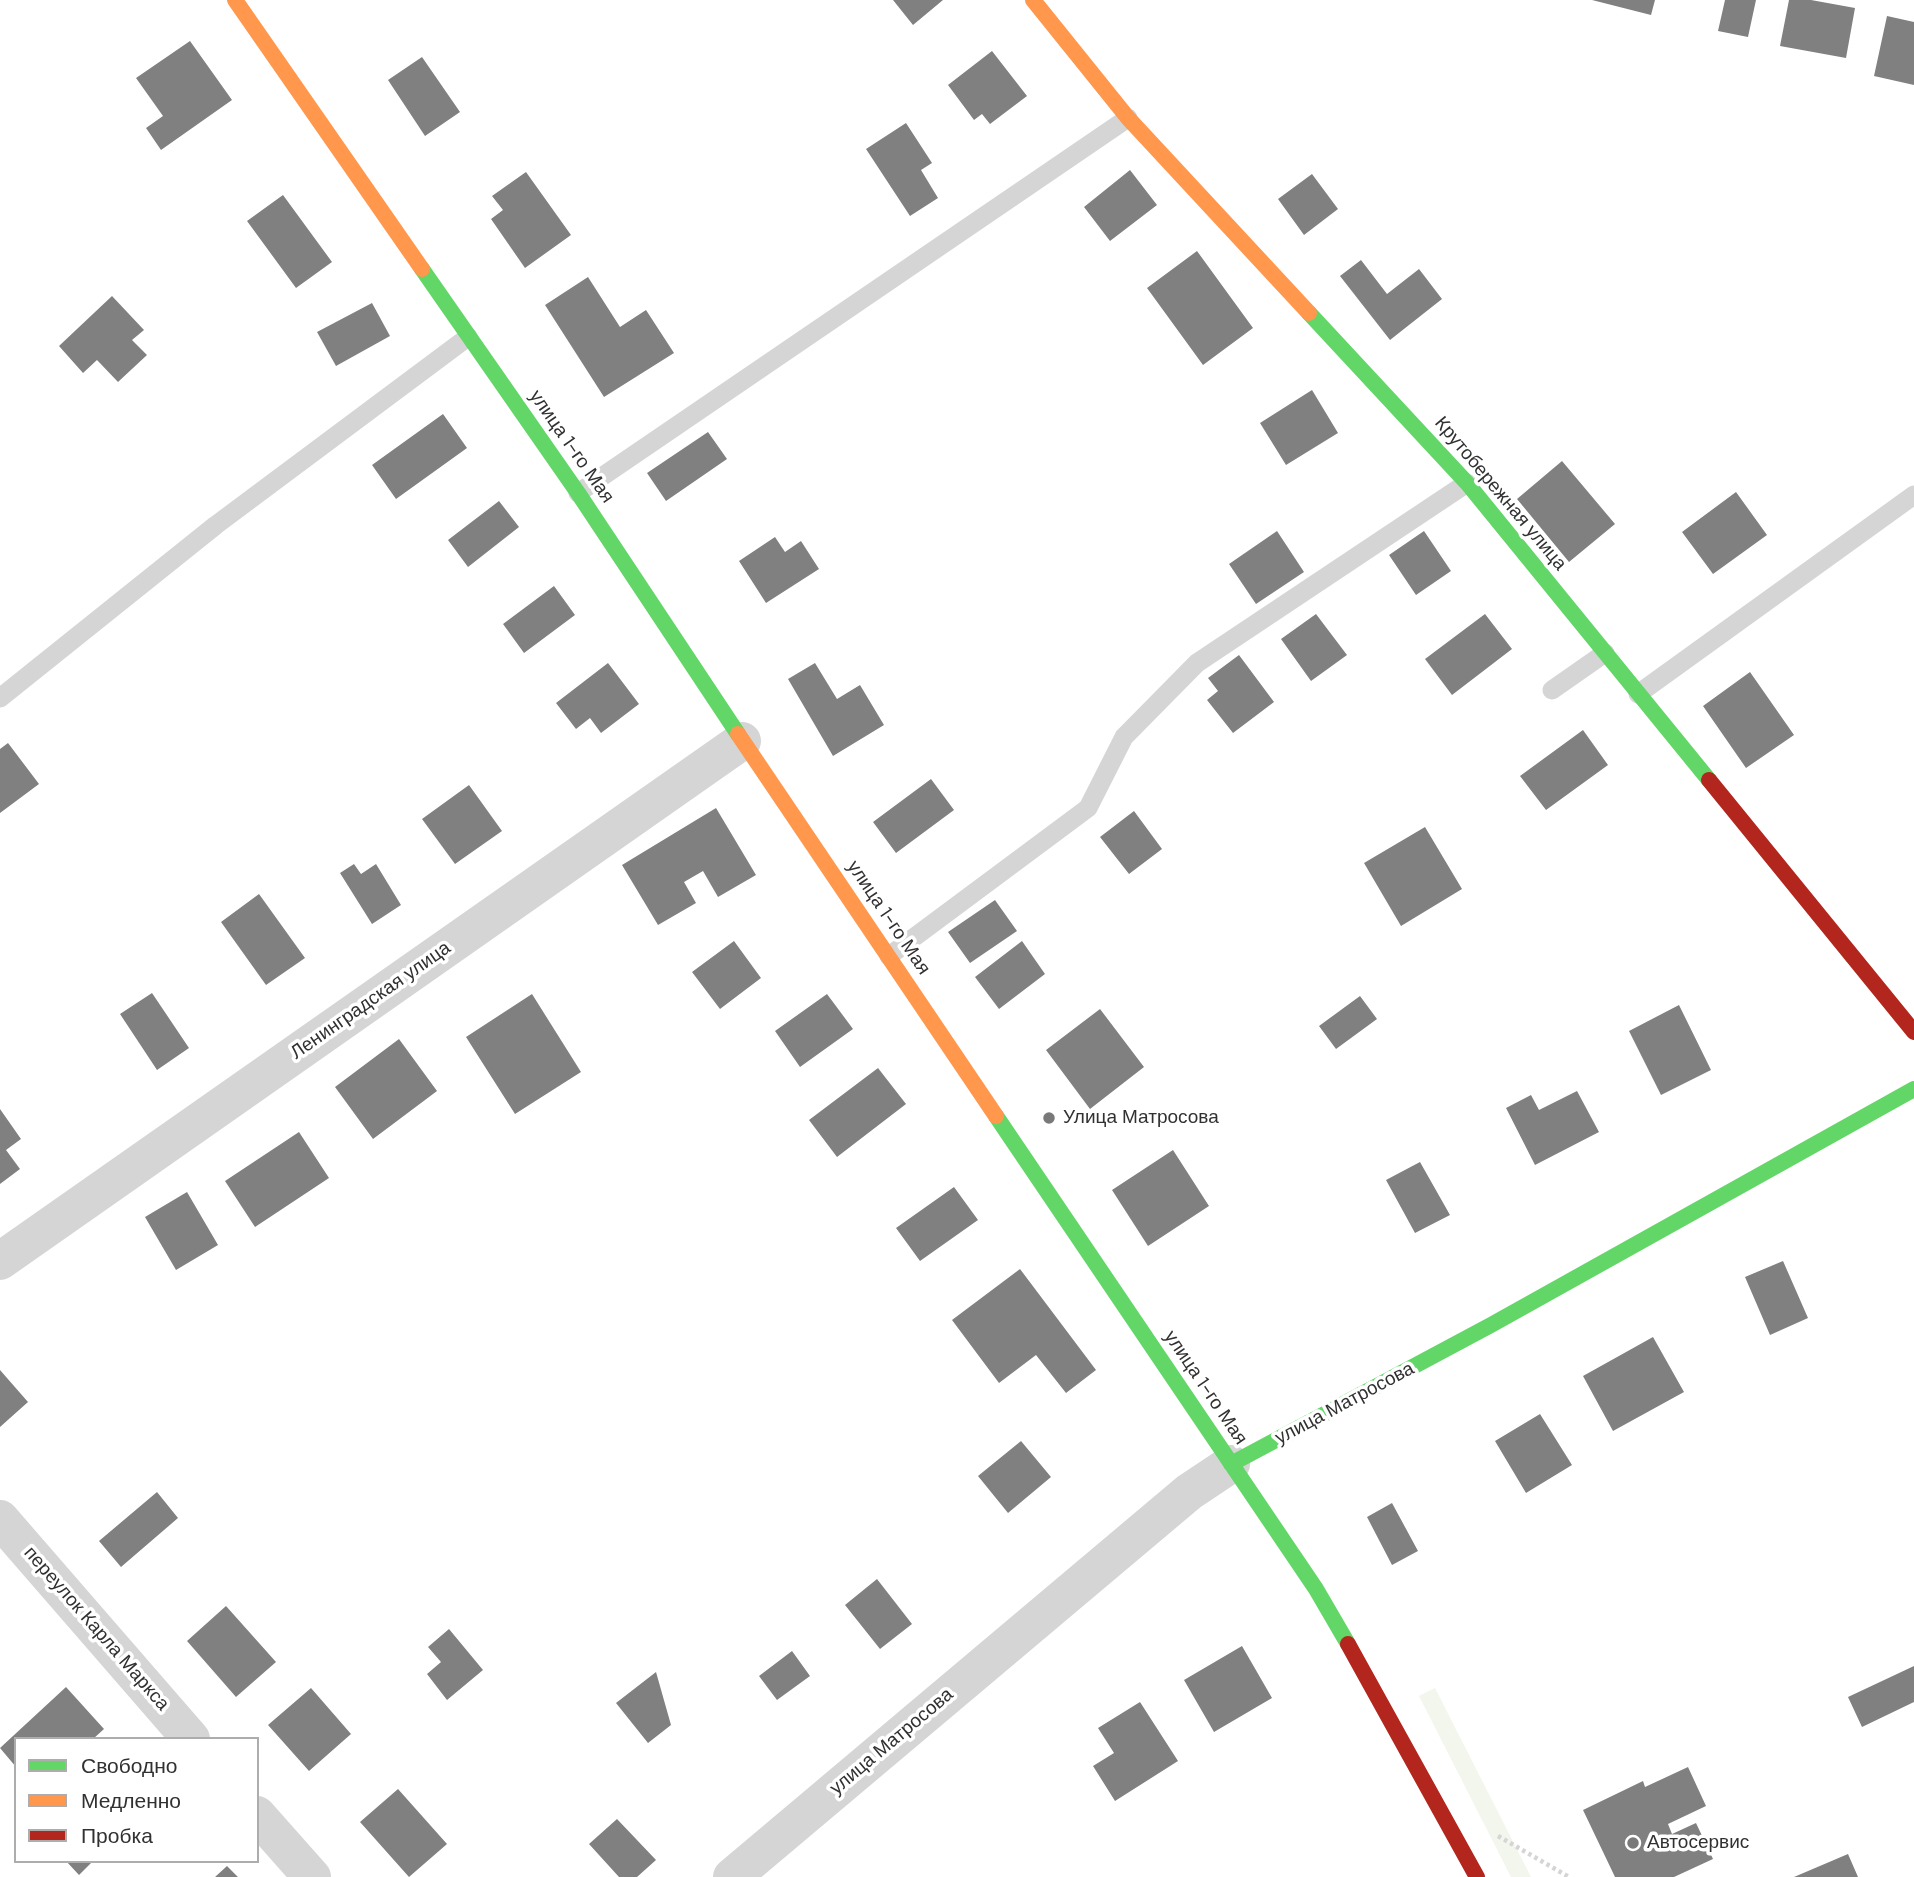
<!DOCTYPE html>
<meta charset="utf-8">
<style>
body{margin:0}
#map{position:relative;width:1914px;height:1877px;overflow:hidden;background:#fff;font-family:"DM Sans",sans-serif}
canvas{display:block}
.legend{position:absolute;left:14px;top:1737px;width:245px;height:126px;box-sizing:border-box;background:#fff;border:2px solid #adadad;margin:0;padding:9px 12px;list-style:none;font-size:21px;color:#313131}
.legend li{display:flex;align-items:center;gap:14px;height:35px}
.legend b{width:35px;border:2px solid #adadad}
</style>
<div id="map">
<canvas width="1914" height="1877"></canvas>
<ul class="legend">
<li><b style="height:9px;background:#63d668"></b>Свободно</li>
<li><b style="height:9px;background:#ff974d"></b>Медленно</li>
<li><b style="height:9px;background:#b3261e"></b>Пробка</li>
</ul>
</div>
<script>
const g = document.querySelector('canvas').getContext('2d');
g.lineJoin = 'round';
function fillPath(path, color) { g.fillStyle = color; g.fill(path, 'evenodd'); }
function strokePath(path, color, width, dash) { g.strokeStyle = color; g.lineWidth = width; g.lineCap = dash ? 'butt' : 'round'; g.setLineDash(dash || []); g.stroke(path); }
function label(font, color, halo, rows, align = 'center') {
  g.font = font + ' "DM Sans",sans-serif'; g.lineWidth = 7; g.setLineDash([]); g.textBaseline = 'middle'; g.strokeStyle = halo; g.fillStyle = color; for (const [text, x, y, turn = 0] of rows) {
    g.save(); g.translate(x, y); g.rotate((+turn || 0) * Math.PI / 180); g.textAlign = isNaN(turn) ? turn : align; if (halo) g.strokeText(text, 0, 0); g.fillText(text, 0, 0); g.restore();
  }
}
const green = new Path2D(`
 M 1435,1688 L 1531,1877 L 1511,1877 L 1419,1696 Z`);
const building = new Path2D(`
 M 893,0 L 943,0 L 913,25 Z
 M 1592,0 L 1655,0 L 1651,15 Z
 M 1725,0 L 1756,0 L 1748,37 L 1718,31 Z
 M 1789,0 L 1811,0 L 1855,8 L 1846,58 L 1780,46 Z
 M 1887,16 L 1914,22 L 1914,85 L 1874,76 Z
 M 190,41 L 232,100 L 161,150 L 146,128 L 163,116 L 136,78 Z
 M 992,51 L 1027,96 L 990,124 L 982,114 L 974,120 L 948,85 Z
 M 422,57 L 460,112 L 425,136 L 388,80 Z
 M 906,123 L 932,163 L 921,170 L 938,198 L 910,216 L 866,149 Z
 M 1130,170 L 1157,205 L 1110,241 L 1084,207 Z
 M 526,172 L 571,235 L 525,268 L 491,219 L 503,210 L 492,196 Z
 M 1312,174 L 1338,209 L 1304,235 L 1278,199 Z
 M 283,195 L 332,262 L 296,288 L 247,221 Z
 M 1197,251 L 1253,328 L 1203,365 L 1147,288 Z
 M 1361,260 L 1387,294 L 1419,269 L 1442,299 L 1390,340 L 1340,276 Z
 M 588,277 L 620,327 L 646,310 L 674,353 L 604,397 L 545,305 Z
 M 112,296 L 144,330 L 132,340 L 147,355 L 118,382 L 97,360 L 83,373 L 59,346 Z
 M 372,303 L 390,336 L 336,366 L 317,332 Z
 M 1312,390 L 1338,433 L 1286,465 L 1260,423 Z
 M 443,414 L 467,448 L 396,499 L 372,465 Z
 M 708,432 L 727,459 L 666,501 L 647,473 Z
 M 1562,461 L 1615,524 L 1569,562 L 1517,499 Z
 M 1736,492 L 1767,535 L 1713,574 L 1682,532 Z
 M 499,501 L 519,527 L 468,567 L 448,540 Z
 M 1277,531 L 1304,572 L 1256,604 L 1229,564 Z
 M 1424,531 L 1451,571 L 1416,595 L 1389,555 Z
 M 775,537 L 785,552 L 801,541 L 819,569 L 766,603 L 739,561 Z
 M 554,586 L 575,615 L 524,653 L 503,624 Z
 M 1316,614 L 1347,655 L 1311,681 L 1281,639 Z
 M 1485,614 L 1512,649 L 1452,695 L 1425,659 Z
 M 1239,655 L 1274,702 L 1233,733 L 1207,700 L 1218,691 L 1208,678 Z
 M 608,663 L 639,704 L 601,733 L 590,718 L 576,729 L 556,703 Z
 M 815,663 L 837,699 L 860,685 L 884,725 L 833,756 L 788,679 Z
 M 1750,672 L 1794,735 L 1746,768 L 1703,706 Z
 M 1583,730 L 1608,765 L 1546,810 L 1520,776 Z
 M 8,743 L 39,784 L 0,813 L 0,749 Z
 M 931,779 L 954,810 L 896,853 L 873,822 Z
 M 469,785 L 502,831 L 455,864 L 422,819 Z
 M 716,808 L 756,875 L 718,897 L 703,871 L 684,882 L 696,903 L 658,925 L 622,865 Z
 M 1134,811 L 1162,849 L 1129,874 L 1100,837 Z
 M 1425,827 L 1462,889 L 1401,926 L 1364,863 Z
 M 354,864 L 361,874 L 376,864 L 401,905 L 372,924 L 340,873 Z
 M 259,894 L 305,958 L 266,985 L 221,922 Z
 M 995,900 L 1017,931 L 970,963 L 948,932 Z
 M 734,941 L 761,978 L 720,1009 L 692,972 Z
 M 1022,941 L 1045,974 L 999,1009 L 975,977 Z
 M 152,993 L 189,1048 L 157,1070 L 120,1014 Z
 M 532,994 L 581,1072 L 515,1114 L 466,1037 Z
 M 827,994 L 853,1029 L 800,1067 L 775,1031 Z
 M 1360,996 L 1377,1019 L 1336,1049 L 1319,1026 Z
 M 1679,1005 L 1711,1070 L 1661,1095 L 1629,1031 Z
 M 1100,1009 L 1144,1067 L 1090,1109 L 1046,1050 Z
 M 399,1039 L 437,1091 L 373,1139 L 335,1087 Z
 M 878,1068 L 906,1104 L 837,1157 L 809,1120 Z
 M 1577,1091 L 1599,1132 L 1535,1165 L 1506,1108 L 1531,1095 L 1539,1110 Z
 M 0,1109 L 21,1139 L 6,1150 L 20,1169 L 0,1184 Z
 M 299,1132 L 329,1178 L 255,1227 L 225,1181 Z
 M 1173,1150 L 1209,1206 L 1148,1246 L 1112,1190 Z
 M 1420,1162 L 1450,1215 L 1415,1233 L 1386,1180 Z
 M 954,1187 L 978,1220 L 920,1261 L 896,1228 Z
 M 187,1192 L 218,1245 L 176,1270 L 145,1217 Z
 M 1783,1261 L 1808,1318 L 1770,1335 L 1745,1277 Z
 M 1020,1269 L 1096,1370 L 1066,1393 L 1036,1355 L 999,1383 L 952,1320 Z
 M 1653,1337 L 1684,1392 L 1613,1431 L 1583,1376 Z
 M 0,1370 L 28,1402 L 0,1427 Z
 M 1540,1414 L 1572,1465 L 1526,1493 L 1495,1441 Z
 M 1021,1441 L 1051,1477 L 1008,1513 L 978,1476 Z
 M 157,1492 L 178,1518 L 121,1567 L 99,1541 Z
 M 1392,1503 L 1418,1551 L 1392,1565 L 1367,1517 Z
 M 877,1579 L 912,1624 L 880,1649 L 845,1605 Z
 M 226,1606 L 276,1662 L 236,1697 L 187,1641 Z
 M 449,1629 L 483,1670 L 447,1700 L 427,1674 L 441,1662 L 428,1647 Z
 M 1242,1646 L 1272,1698 L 1214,1732 L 1184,1680 Z
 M 792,1651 L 810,1676 L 777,1700 L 759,1676 Z
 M 1914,1666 L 1914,1702 L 1862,1727 L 1848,1697 Z
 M 656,1672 L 671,1725 L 648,1743 L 616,1703 Z
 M 66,1687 L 104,1729 L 93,1739 L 16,1739 L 16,1767 L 0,1748 Z
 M 311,1688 L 351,1734 L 309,1771 L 268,1725 Z
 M 1140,1702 L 1178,1761 L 1115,1801 L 1093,1766 L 1114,1753 L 1098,1728 Z
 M 1688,1767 L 1706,1806 L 1668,1824 L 1672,1834 L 1696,1823 L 1713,1859 L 1674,1877 L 1615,1877 L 1583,1810 L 1643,1781 L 1645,1787 Z
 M 398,1789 L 447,1844 L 409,1877 L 360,1822 Z
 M 617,1819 L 656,1860 L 637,1877 L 619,1877 L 589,1844 Z
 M 1848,1854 L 1858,1877 L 1794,1877 Z
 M 66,1861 L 93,1861 L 79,1875 Z
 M 227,1866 L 238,1877 L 215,1877 Z`);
const path = new Path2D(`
 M 1498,1836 L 1569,1877`);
const lane = new Path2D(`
 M 578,493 L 1128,118
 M 1552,690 L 1605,653
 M 1638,694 L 1914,495
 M 0,698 L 216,525 L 468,337
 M 889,956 L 1088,808 L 1124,737 L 1197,663 L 1467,483`);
const street = new Path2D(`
 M 0,1261 L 742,741
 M 0,1519 L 191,1739
 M 257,1815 L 312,1877
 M 732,1877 L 1189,1492 L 1231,1464`);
const fast = new Path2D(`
 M 422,269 L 578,493 L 738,734
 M 1309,313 L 1467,483 L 1709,780
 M 996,1116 L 1316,1589 L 1348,1644
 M 1231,1464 L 1491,1325 L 1914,1089`);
const slow = new Path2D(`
 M 235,0 L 422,269
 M 1033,0 L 1128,118 L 1309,313
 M 738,734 L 996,1116`);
const jam = new Path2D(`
 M 1709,780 L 1914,1032
 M 1348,1644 L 1477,1877`);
const markers = [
 [1049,1118,7,"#797979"],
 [1633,1843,7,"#797979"]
];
const streetNames = [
 ["улица 1-го Мая",571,447,55],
 ["Крутобережная улица",1500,494,50],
 ["улица 1-го Мая",888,918,56],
 ["Ленинградская улица",371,1001,-35],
 ["улица 1-го Мая",1205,1388,56],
 ["улица Матросова",1345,1404,-28],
 ["переулок Карла Маркса",96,1629,49],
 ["улица Матросова",892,1742,-40]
];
const poiNames = [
 ["Улица Матросова",1063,1118],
 ["Автосервис",1647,1843]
];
fillPath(green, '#f2f6ed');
fillPath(building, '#808080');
strokePath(path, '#d5d5d5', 4.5, [3.5, 3.5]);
strokePath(lane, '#d5d5d5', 19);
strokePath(street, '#d5d5d5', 38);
strokePath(fast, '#63d668', 16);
strokePath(slow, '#ff974d', 16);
strokePath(jam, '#b3261e', 16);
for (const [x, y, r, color] of markers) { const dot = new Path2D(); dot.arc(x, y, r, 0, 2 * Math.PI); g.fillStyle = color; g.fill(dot); strokePath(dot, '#fff', 2.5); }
label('19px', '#313131', '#fff', streetNames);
label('19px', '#313131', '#fff', poiNames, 'left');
</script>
